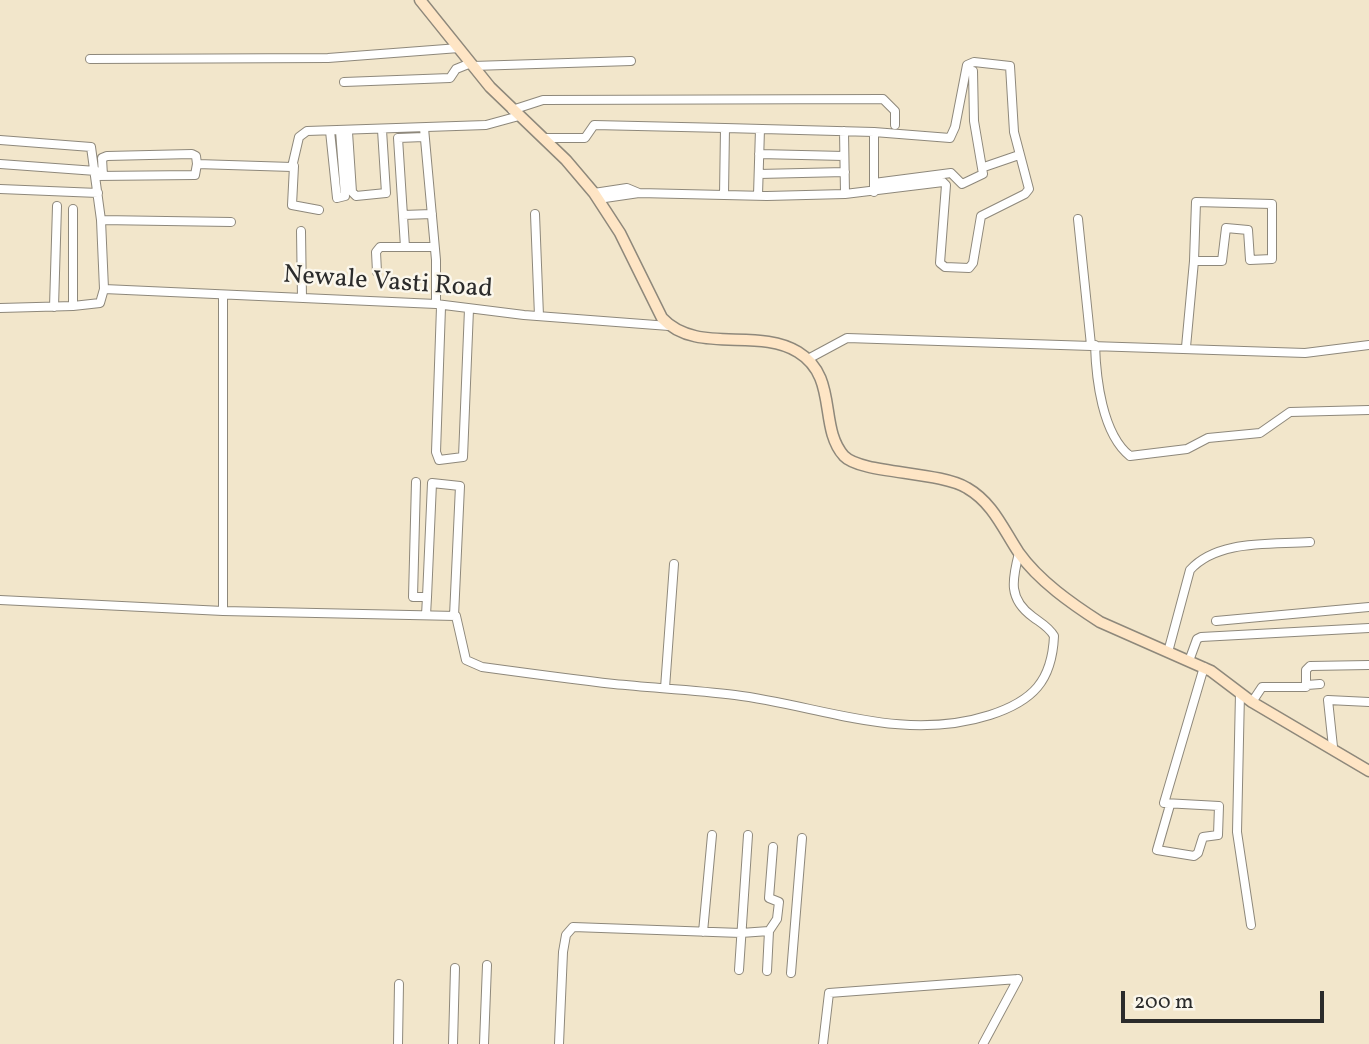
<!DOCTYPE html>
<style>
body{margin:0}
#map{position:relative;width:1369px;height:1044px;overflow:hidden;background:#f2e6cb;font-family:Vollkorn,serif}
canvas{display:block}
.scale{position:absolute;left:1121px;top:991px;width:203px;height:32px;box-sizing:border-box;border:4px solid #2b2b2b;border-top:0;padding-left:9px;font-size:21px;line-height:24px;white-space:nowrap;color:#2b2b2b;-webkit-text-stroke:5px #fbf7ec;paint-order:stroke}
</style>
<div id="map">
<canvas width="1369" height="1044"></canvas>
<div class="scale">200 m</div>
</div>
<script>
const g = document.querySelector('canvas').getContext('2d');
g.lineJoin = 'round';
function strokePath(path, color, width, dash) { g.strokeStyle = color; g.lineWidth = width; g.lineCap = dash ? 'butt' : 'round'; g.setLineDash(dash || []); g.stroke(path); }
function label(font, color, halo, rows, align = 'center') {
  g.font = font + ' Vollkorn,serif'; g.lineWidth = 5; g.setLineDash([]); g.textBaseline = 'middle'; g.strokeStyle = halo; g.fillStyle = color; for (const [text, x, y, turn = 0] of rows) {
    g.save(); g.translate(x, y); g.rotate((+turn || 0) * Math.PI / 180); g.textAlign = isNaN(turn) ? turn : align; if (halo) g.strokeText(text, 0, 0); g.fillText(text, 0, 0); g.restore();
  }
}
const street = new Path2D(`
 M 90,59 L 328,58 L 459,48
 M 473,66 L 631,61
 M 344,82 L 450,78 L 456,69 L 471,63
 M 512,110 L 543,100 L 883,99 L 895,111 L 895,125
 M 424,128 L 436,260 L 436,304
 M 330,131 L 337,198 L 345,196 L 340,131
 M 844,131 L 845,194
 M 348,132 L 352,192 L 356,196 L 386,193 L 382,130
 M 543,138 L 585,138 L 594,125 L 725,128
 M 0,140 L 91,147 L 101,220
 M 759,154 L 844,156
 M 0,164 L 96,171
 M 294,166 L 292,205 L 319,210
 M 984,167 L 1019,155
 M 759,174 L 845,172
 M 96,176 L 195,175 L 197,164 L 292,167 L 299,137 L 307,131 L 486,125 L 519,116
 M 103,176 L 102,158 L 107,156 L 192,154 L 196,156 L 197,164
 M 874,183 L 951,173 L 962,184 L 983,174 L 974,121 L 973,71
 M 0,189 L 98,193
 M 594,193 L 627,188 L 639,193
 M 724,195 L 725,128 L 874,132 L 874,192
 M 758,195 L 760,129
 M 598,199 L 639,193 L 767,196 L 845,194 L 943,182 L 946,185 L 940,263 L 945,267 L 969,268 L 973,263 L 981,216 L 1025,194 L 1029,189 L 1014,132 L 1010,66 L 974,62 L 967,65 L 955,127 L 950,138 L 874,132
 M 535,214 L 539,316
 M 403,215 L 432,214
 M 1078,219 L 1091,345
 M 301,231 L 302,298
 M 405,247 L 398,138 L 424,137
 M 377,272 L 376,252 L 380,247 L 434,247
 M 104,289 L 436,304 L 524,315 L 669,326
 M 223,297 L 223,611
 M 73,306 L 100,303 L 104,289 L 101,220 L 231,222
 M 54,307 L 57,206
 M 441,307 L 436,452 L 439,460 L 463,457 L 469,309
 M 0,308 L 73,306 L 73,209
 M 1095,345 C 1096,378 1102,434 1130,456 L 1187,449 L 1208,438 L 1260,433 L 1290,412 L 1369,410
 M 1186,347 L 1194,261 L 1222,261 L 1226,228 L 1248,230 L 1250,260 L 1272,259 L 1272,204 L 1196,202 L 1194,261
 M 808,359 L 847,338 L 1305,353 L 1369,345
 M 416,482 L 413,597 L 427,597 L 426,615
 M 427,597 L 432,483 L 460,486 L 454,616
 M 0,600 L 223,611 L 456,616 L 466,660 L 482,667 C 526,673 570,679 614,684 C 654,688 695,690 735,695 C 822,706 902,743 990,715 C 1033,701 1052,681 1054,636 C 1049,627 1041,623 1033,617 C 1008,599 1012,580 1019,553
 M 1216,621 L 1369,607
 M 1168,652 L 1190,570 C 1218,539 1272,545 1310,542
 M 1189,661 L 1197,639 L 1201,637 L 1369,628
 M 1307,685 L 1320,684
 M 665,688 L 674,564
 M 1240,693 L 1237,832 L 1251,925
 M 1252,702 L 1262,687 L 1306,687 L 1306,670 L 1310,666 L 1369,665
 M 1333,747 L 1328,700 L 1369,702
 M 1170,805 L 1157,850 L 1194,856 L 1198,853 L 1203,837 L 1218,835 L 1219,806 L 1164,803 L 1204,667
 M 703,932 L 712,835
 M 739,970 L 748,835
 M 767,971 L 769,931 L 777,919 L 779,902 L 769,898 L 773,847
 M 791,973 L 802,838
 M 398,1044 L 399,984
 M 453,1044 L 455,968
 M 484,1044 L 487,965
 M 559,1044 L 563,952 L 566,935 L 573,927 L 741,933 L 769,931
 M 823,1044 L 829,993 L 1018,979
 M 983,1044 L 1018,979`);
const secondary = new Path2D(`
 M 420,0 L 490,87 L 566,160 L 594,193 L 620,233 L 662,318 C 696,355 758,327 798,352 C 839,377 818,427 844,456 C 861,474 939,471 967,488 C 993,503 1003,529 1019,553 C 1039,581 1072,604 1100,622 L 1211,671 L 1252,702 L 1369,771`);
const streetNames = [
 ["Newale Vasti Road",388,284,4]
];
strokePath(street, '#8e887b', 10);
strokePath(secondary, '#8e887b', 13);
strokePath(street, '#fff', 8);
strokePath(secondary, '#fee5c5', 10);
label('26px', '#2b2b2b', '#fbf7ec', streetNames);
</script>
